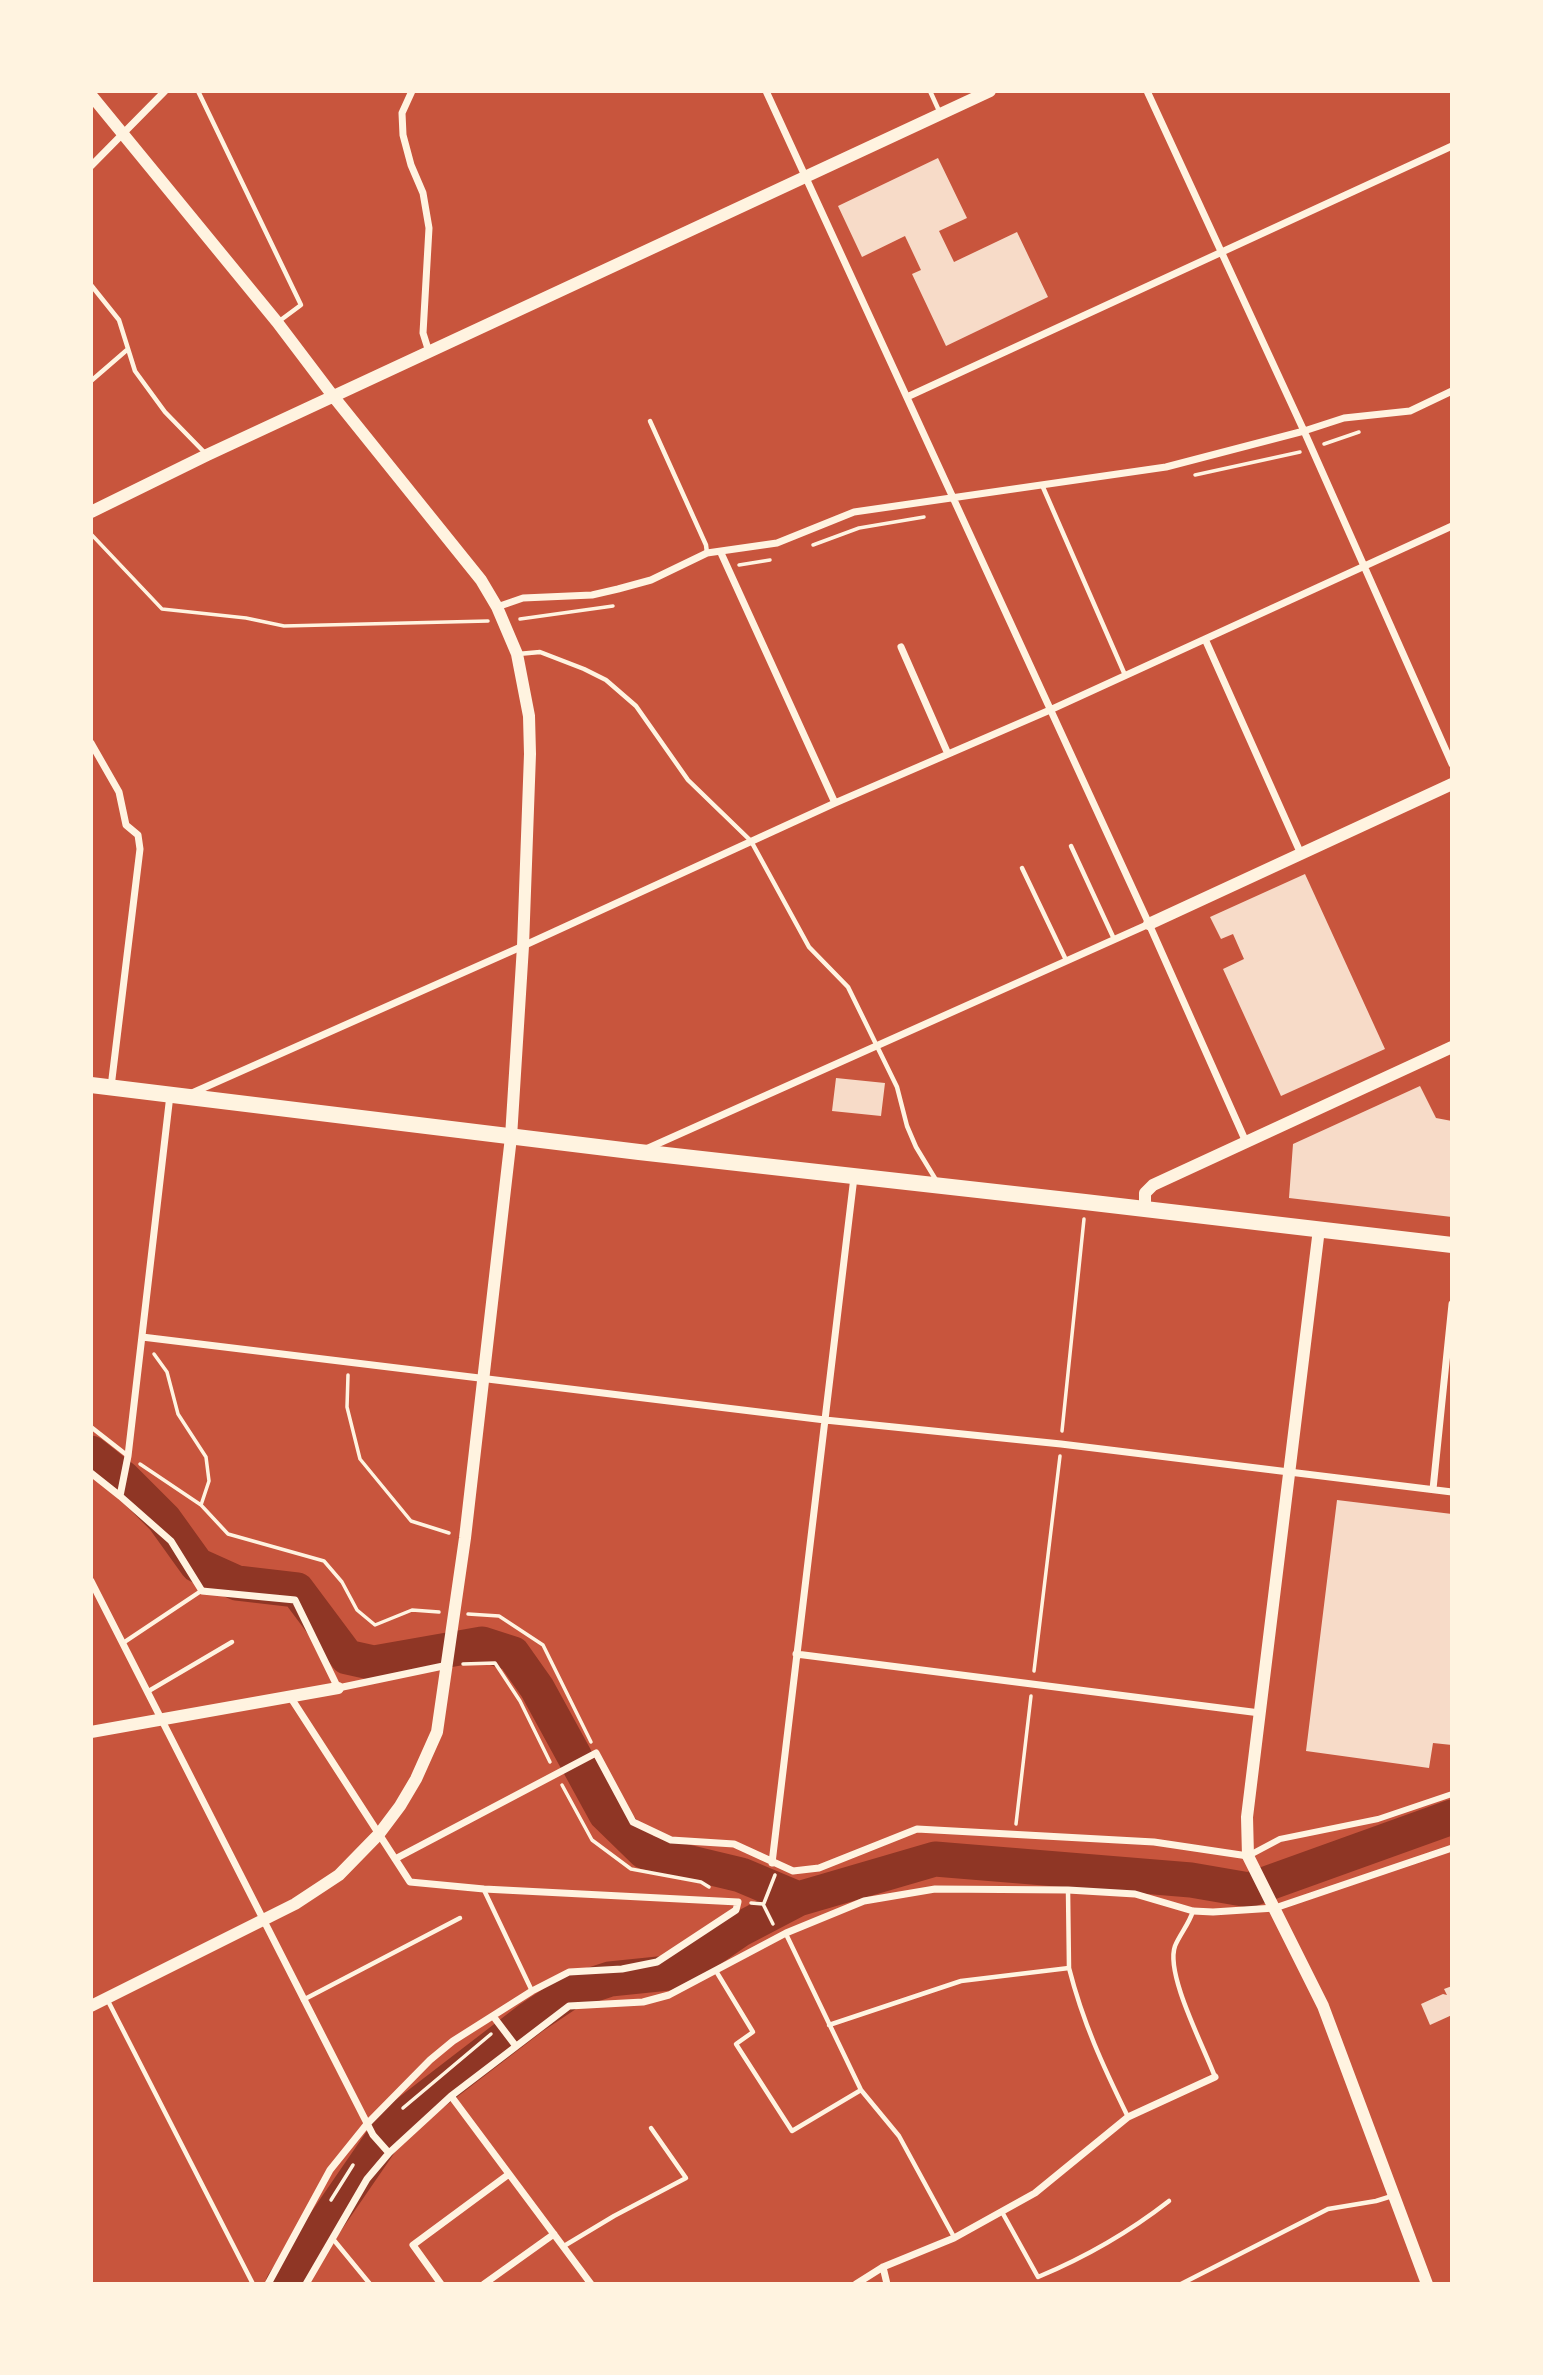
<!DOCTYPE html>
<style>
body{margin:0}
#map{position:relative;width:1543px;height:2375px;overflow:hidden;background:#c8553d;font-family:Inter,sans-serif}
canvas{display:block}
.frame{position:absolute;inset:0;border:93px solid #fff3e0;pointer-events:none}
</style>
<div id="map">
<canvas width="1543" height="2375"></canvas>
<div class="frame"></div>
</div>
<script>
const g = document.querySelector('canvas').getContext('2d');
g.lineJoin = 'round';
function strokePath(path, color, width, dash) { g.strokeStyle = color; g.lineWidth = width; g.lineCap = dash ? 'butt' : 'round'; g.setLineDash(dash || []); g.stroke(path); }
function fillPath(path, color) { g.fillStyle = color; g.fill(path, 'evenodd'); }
const river = new Path2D(`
 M 91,1453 L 124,1479 L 164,1519 L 197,1565 L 237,1583 L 297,1590 L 347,1657 L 374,1663 L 482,1644 L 513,1654 L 537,1688 L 606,1814 L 645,1852 L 741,1875 L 798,1899
 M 283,2284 L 393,2124 L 531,2018 L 570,1992 L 610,1979 L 678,1972 L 739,1930 L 798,1899 L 935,1859 L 1191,1880 L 1249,1890 L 1452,1817`);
const building = new Path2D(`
 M 938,158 L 967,218 L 939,231 L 954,262 L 1017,232 L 1048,297 L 946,346 L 912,274 L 921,270 L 905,236 L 862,257 L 838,206 Z
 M 1305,874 L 1385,1049 L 1281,1096 L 1223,969 L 1244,959 L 1233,934 L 1221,939 L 1210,917 Z
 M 836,1078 L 885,1083 L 881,1116 L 832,1111 Z
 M 1420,1086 L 1436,1118 L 1452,1121 L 1452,1217 L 1289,1198 L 1293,1144 Z
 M 1337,1500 L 1452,1514 L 1452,1745 L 1433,1743 L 1429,1768 L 1306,1751 Z
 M 1452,1986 L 1452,2015 L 1430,2025 L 1421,2004 L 1443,1994 L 1447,1995 L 1444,1989 Z`);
const path = new Path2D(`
 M 1324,444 L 1359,432
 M 1195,475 L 1300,452
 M 91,534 L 162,609 L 246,618 L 284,626 L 488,621
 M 813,545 L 859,528 L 924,517
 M 739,565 L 770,560
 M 520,619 L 613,606
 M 154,1354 L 167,1372 L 178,1414 L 206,1457 L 209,1481 L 201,1505
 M 348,1375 L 347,1407 L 360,1459 L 411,1521 L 449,1533
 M 1062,1431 L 1084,1219
 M 140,1464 L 201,1505 L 228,1534 L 324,1561 L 342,1582 L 357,1610 L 375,1625 L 412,1610 L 439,1612
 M 468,1614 L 499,1616 L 543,1645 L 591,1742
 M 463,1664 L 495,1663 L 520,1701 L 550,1762
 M 1034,1671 L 1060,1456
 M 562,1785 L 592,1840 L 631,1869 L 701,1882 L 709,1887
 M 1016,1824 L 1031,1696
 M 751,1903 L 763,1904 L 773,1924
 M 764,1903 L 775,1875
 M 403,2108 L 491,2034
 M 331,2200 L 353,2165`);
const service = new Path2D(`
 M 198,91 L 301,305 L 278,322
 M 930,91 L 940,113
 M 91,285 L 119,320 L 135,371 L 165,412 L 206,454
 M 91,381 L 128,349
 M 650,421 L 706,545 L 707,553
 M 1042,485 L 1125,675
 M 518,654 L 540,652 L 584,669 L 606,680 L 636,706 L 688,780 L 751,841 L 809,947 L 848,987 L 897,1087 L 907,1126 L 916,1147 L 936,1180
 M 1071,846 L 1114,939
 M 1022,868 L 1066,960
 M 91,1427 L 128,1456
 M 123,1643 L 201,1591
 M 147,1692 L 232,1642
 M 484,1890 L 532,1991
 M 1068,1890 L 1069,1968
 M 1193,1911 C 1189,1924 1180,1934 1175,1946 C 1165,1974 1204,2047 1215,2077
 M 786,1934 L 861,2090 L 899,2136 L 954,2237
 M 716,1971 L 753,2032 L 736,2044 L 792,2131 L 861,2090
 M 107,1999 L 253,2284
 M 303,2000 L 460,1918
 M 829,2025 L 961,1981 L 1069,1968 C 1083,2023 1103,2066 1128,2117
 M 1002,2212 L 1038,2277 C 1086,2257 1128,2233 1169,2201
 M 333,2239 L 370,2284
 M 564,2246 L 614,2216 L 686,2178 L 651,2128
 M 1181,2284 L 1328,2209 L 1376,2201 L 1392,2196`);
const pedestrian = new Path2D(`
 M 1248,1856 L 1280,1839 L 1378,1819 L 1452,1794`);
const minor = new Path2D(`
 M 412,91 L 402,113 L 403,135 L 411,165 L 423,193 L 429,228 L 423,333 L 429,352
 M 766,91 L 1149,924 L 1246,1142
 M 1147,91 L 1304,431 L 1452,764
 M 91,166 L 165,91
 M 907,397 L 1452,146
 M 721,553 L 835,803
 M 497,607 L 523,598 L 592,595 L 618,589 L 651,580 L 707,553 L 777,543 L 854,512 L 1166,467 L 1304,431 L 1344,418 L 1410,411 L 1452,391
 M 1205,639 L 1301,854
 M 901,647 L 948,754
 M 91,743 L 119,792 L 126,825 L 138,835 L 140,849 L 111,1087
 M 192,1093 L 523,946 L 835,803 L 1050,710 L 1452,526
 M 170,1095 L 128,1456 L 120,1496 L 171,1541 L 202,1591 L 295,1600 L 338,1688 L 448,1665
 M 646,1149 L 1149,924
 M 142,1337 L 825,1420 L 1061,1444 L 1452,1492
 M 91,1473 L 120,1496
 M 1433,1489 L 1452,1304
 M 91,1581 L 373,2135 L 389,2153
 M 796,1654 L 1260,1713
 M 395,1859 L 596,1753 L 633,1822 L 671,1840 L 734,1844 L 793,1871 L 819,1868 L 917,1829 L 1154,1842 L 1248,1856
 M 772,1863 L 854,1177
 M 493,2016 L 515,2045
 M 451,2096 L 591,2284
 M 883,2267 L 887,2284
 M 268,2284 L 330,2170 L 367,2124 L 430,2060 L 453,2041 L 532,1991 L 569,1972 L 622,1969 L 657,1962 L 736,1910 L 738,1902 L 484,1889 L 410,1882 L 291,1698
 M 306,2284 L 367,2179 L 389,2153 L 451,2096 L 569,2006 L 643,2002 L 669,1995 L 786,1933 L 864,1901 L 935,1889 L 1068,1890 L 1135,1894 L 1193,1911 L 1213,1912 L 1275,1908 L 1452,1848
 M 441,2284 L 413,2245 L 509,2174
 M 484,2284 L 554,2234
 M 856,2284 L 883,2267 L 954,2238 L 1035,2193 L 1128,2117 L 1215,2077`);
const tertiary = new Path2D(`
 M 91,95 L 277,322 L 333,396 L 481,580 L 497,607 L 517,654 L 529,716 L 530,754 L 523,946 L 511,1137 L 465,1538 L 437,1732 L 416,1779 L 400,1806 L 379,1834 L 339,1875 L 295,1904 L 91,2006
 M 91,512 L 207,455 L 990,91
 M 1149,924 L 1452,784
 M 1145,1209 L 1145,1193 L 1153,1185 L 1452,1047
 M 1319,1229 L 1247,1817 L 1248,1856 L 1323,2006 L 1427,2284
 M 91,1732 L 338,1688`);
const trunk = new Path2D(`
 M 91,1085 L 639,1152 L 1085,1202 L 1452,1245`);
strokePath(river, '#8f3625', 35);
fillPath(building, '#f7dbc8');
strokePath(path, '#fff3e0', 3.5);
strokePath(service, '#fff3e0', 4.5);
strokePath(pedestrian, '#fff3e0', 6);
strokePath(minor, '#fff3e0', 7);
strokePath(tertiary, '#fff3e0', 12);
strokePath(trunk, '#fff3e0', 16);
</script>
